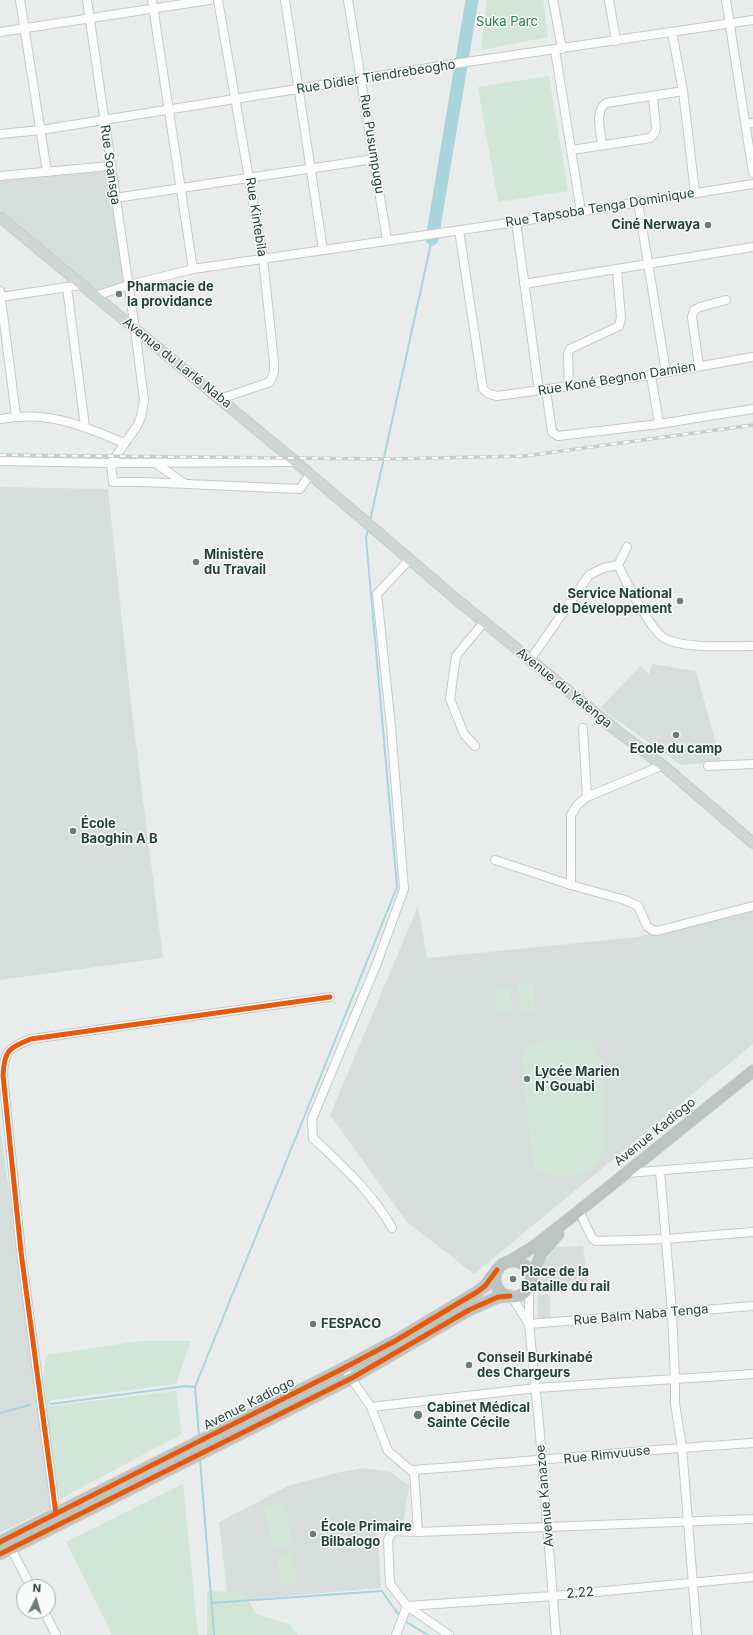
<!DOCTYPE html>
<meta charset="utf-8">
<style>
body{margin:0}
#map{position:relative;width:753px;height:1635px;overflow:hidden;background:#e8edeb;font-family:Inter,sans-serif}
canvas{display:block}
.north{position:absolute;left:16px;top:1579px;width:40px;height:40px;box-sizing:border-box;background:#f7fbf9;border:1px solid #a3b1ad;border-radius:50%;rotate:5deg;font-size:11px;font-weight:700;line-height:16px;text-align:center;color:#24423a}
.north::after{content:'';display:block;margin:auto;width:14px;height:18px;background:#697e78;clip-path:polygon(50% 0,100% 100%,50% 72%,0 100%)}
</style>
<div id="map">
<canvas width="753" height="1635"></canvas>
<div class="north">N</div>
</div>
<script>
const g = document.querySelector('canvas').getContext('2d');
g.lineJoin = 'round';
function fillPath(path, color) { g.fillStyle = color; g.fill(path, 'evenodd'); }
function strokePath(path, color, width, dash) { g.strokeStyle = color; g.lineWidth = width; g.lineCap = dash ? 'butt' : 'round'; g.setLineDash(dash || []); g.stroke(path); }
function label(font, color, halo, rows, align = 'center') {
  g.font = font + ' Inter,sans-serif'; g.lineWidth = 3; g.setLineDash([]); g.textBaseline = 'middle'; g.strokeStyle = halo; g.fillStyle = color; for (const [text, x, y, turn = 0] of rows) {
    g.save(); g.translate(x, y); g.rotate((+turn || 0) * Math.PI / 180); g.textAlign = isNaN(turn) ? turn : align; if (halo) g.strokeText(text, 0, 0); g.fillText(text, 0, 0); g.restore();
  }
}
const built = new Path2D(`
 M 108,171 L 127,283 L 100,292 L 0,209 L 0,178 Z
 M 0,487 L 108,489 L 131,704 L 163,958 L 0,980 Z
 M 652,664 L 696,671 L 721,762 L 681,765 L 600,708 L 640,666 L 649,674 Z
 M 418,906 L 427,958 L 637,937 L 753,909 L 753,1044 L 474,1274 L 407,1222 L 330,1115 Z
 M 0,1124 L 51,1508 L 0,1533 Z
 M 583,1246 L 588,1285 L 535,1289 L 542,1265 L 556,1247 Z
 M 550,1294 L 550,1318 L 537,1318 L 538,1295 Z
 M 364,1468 L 391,1472 L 409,1486 L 403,1526 L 377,1523 L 381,1588 L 228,1601 L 219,1522 L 288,1486 L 340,1472 Z`);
const green = new Path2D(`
 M 487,0 L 543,0 L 548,37 L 481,50 Z
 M 549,76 L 568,191 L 498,202 L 478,87 Z
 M 533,984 L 535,1011 L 521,1012 L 518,985 Z
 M 509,987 L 512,1011 L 498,1013 L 496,988 Z
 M 591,1039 L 602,1061 L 605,1150 C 590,1180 563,1182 535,1169 L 532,1156 L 521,1053 L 534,1042 Z
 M 139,1341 L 191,1341 L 176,1384 L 51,1400 L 51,1406 L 176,1391 L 182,1434 L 60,1499 C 53,1458 35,1394 47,1355 Z
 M 183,1484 L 198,1635 L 112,1635 L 66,1542 Z
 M 284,1503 L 293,1544 L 274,1548 L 264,1507 Z
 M 291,1554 L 297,1582 L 282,1585 L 276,1557 Z
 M 207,1591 L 244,1592 L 256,1614 L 289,1624 L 298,1635 L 207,1635 Z`);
const stream = new Path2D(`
 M 370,521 L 432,239
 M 51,1404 L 186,1386 L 195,1387
 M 0,1413 L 30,1405
 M 199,1436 L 195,1387 L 397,887 L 366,538 L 368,528
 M 200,1459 L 214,1635
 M 211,1603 L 382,1591 L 400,1617
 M 403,1620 L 428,1635`);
const river = new Path2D(`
 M 432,239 L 472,0`);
const minor = new Path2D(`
 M 20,0 L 47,172
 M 87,0 L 135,329 L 144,400 L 141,417 L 137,426 L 111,463 L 113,482 L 142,482 L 300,489 L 310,474
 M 152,0 L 193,269
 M 218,0 L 263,259 L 274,362 L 274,372 L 270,382 L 220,399
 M 285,0 L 323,250
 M 348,0 L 387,240
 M 553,0 L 562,49
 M 609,0 L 616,41
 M 726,0 L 753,173
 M 0,32 L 209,0
 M 672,32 L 683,91 L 695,192
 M 555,50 L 581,212
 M 745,124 L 753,123
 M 0,134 L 41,130 L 453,64 L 753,20
 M 602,145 C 601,132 594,111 606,103 L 683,91
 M 572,150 L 650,138 L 654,134 L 656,129 L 653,97
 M 0,176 L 110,166
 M 115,198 L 374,159
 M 638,202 L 666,372
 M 516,222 L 539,391
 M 459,230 L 483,389 L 489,394 L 497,396 L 651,375 L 753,357
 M 524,284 L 753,247
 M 67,287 L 85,427
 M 0,291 L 16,416
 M 95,296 L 129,285 L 193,269 L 516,222 L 753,184
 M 0,297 L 81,285
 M 699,366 L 692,317 L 694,310 L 700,307 L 726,300
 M 651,375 L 659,424
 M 569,386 L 568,354 L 570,349 L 619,326 L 621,318 L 617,270
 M 546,390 L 552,432 L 558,436 L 659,424 L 753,409
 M 0,419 C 46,410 82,425 124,443
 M 0,461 L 111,463 L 296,462
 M 155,463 L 184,483
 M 627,547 L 618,565 C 626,582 650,629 664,638 C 682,649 731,646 753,646
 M 530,660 L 589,575 L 603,568 L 618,565
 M 583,728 L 587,797
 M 475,746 L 464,734 L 450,699 L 456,656 L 484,622
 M 708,766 L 753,764
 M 495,860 L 571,885 L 625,900 L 638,906 L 647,926 L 652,930 L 657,931 L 753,906
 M 571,885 L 571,815 L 578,804 L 587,797 L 661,766
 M 660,1171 L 672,1312 L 675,1379 L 675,1404 L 682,1447 L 697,1635
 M 627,1173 L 753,1163
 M 579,1211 L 592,1238 L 596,1241 L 666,1239 L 753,1232
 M 392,1228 C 372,1192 342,1166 313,1138 L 312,1119 L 377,963 L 404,889 L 391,727 L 377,594 L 409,560
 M 529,1286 L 529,1324 L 539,1423 L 556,1635
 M 512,1297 L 529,1324
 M 529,1324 L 753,1306
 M 344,1368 L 371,1407 L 388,1451 L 414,1473 L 418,1532
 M 371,1407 L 536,1388 L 753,1374
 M 412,1470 C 526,1462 639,1450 753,1443
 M 56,1514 L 21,1252 L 3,1075 C 4,1050 9,1048 31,1039 L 330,997
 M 9,1545 L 31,1587
 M 407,1606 L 553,1596 L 753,1577
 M 44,1611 L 56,1635
 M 396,1635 L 407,1606
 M 449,1635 L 407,1606 L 390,1584 L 388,1540 L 393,1531 L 418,1532 L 753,1519`);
const major = new Path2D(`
 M 0,217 L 291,458 L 456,599 L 616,730 L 666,768 L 753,843`);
const highway = new Path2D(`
 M 510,1261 L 533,1247 L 574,1215 L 753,1071
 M495 1279a18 18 0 1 1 36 0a18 18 0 1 1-36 0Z
 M 531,1280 L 541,1254 L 558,1234
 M 0,1542 L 344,1368 L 395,1341 L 477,1292 L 485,1286 L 497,1270
 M 0,1554 L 352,1378 L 469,1310 L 498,1297 L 510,1296`);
const rail = new Path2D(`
 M 0,455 L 388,459 L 525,456 L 753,425`);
const cycleway = new Path2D(`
 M 56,1514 L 21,1252 L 3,1075 C 4,1050 9,1048 31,1039 L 330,997
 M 0,1542 L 344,1368 L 395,1341 L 477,1292 L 485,1286 L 497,1270
 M 0,1554 L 352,1378 L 469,1310 L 498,1297 L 510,1296`);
const markers = [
 [708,225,4,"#697e78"],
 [119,294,4,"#697e78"],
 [196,562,4,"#697e78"],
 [680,601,4,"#697e78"],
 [676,735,4,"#697e78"],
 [73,831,4,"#697e78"],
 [527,1079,4,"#697e78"],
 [513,1279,4,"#697e78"],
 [313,1324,4,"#697e78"],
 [469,1365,4,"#697e78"],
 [418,1415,5,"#697e78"],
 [313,1534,4,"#697e78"]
];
const parkNames = [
 ["Suka Parc",507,22]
];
const streetNames = [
 ["Rue Didier Tiendrebeogho",376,77,-9],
 ["Rue Pusumpugu",372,144,81],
 ["Rue Soansga",110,165,82],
 ["Rue Tapsoba Tenga Dominique",600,208,-9],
 ["Rue Kintebila",256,217,81],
 ["Avenue du Larlé Naba",177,363,39],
 ["Rue Koné Begnon Damien",617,379,-9],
 ["Avenue du Yatenga",564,688,39],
 ["Avenue Kadiogo",655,1132,-39],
 ["Rue Balm Naba Tenga",641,1315,-5],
 ["Avenue Kadiogo",249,1404,-27],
 ["Rue Rimvuuse",607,1455,-6],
 ["Avenue Kanazoe",545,1496,-95],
 ["2.22",580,1593,-5]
];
const poiNames = [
 ["Ciné Nerwaya",700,225,"right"],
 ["Pharmacie de",127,287],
 ["la providance",127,302],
 ["Ministère",204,555],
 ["du Travail",204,570],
 ["Service National",672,594,"right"],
 ["de Développement",672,609,"right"],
 ["Ecole du camp",676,749,"center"],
 ["École",81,824],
 ["Baoghin A B",81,839],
 ["Lycée Marien",535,1072],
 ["N´Gouabi",535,1087],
 ["Place de la",521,1272],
 ["Bataille du rail",521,1287],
 ["FESPACO",321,1324],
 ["Conseil Burkinabé",477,1358],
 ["des Chargeurs",477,1373],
 ["Cabinet Médical",427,1408],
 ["Sainte Cécile",427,1423],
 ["École Primaire",321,1527],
 ["Bilbalogo",321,1542]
];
fillPath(built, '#d6dedb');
fillPath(green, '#d1e6d8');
strokePath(stream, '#a9d4db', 2);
strokePath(river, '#a9d4db', 13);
strokePath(minor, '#c5cac8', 10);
strokePath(major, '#c3ccc9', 12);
strokePath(highway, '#c3ccc9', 13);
strokePath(minor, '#fcfcfc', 8);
strokePath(major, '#cfd7d5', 10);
strokePath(highway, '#bcc4c2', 11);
strokePath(rail, '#c9cdcc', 3.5);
strokePath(rail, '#f7fbf9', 2, [6]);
strokePath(cycleway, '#e8590c', 5);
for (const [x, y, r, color] of markers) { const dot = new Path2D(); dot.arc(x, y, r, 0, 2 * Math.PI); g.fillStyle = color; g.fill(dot); strokePath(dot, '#f7fbf9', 1.5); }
label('13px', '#2d7a4b', '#f7fbf9', parkNames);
label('13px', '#24423a', '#f7fbf9', streetNames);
label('bold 13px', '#24423a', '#f7fbf9', poiNames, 'left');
</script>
